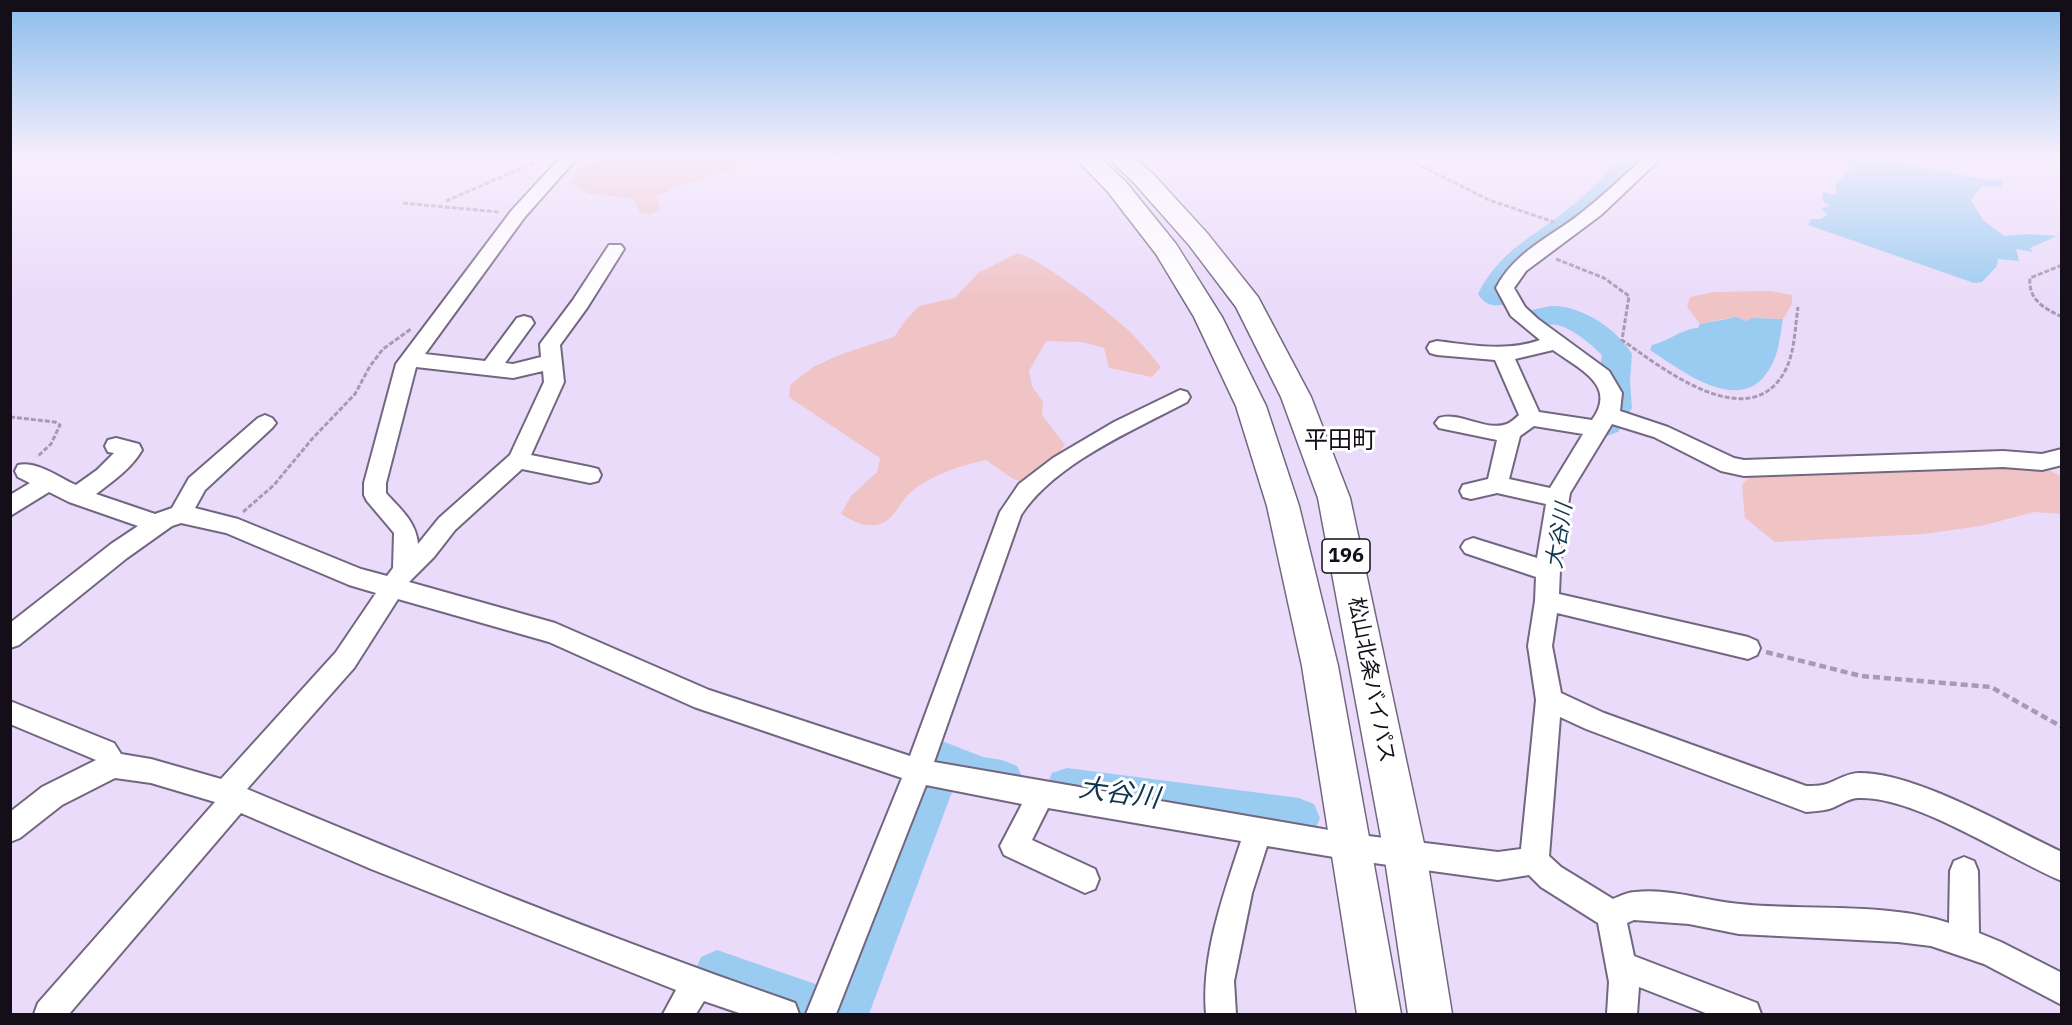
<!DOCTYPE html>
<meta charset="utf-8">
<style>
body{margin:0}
#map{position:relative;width:2072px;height:1025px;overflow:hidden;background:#ebdbfa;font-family:"IBM Plex Sans",sans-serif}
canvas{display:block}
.frame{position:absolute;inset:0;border:12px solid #140e18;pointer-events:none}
</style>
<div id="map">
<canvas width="2072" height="1025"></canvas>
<div class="frame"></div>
</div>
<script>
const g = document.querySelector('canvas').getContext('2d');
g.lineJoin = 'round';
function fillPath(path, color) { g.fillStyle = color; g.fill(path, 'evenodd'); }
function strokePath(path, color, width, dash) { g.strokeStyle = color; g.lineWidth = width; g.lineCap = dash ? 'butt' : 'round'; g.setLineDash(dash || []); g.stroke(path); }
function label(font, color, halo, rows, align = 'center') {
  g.font = font + ' "IBM Plex Sans","Noto Sans JP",sans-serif'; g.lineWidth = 6; g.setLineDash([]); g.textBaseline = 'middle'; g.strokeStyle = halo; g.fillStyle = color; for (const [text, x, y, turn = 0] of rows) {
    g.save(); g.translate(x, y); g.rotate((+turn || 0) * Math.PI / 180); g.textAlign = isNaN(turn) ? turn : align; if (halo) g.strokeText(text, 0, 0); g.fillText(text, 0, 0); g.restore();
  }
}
const green = new Path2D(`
 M 599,158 L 838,158 L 826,162 L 740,167 L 674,188 L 658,196 L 660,209 L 650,215 L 640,213 L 633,200 L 622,197 L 589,194 L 570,184 L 577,169 Z
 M 1017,253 C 1043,260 1105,309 1127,329 C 1139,340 1150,354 1161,367 L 1152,377 L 1109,368 L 1104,348 L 1082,342 L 1046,341 L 1029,371 L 1032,386 L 1043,402 L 1042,415 L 1065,445 L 1055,459 L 1023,482 L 1013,479 L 986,460 C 959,466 930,475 909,494 C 900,502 894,520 880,524 C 865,528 854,522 841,514 L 851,496 L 877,472 L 880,458 L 789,397 L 790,385 L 813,367 L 839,355 L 894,337 L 905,321 L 919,306 L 955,298 L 978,273 Z
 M 1771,291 L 1792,295 L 1792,304 L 1783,319 L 1752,318 L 1746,321 C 1730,314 1717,321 1700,324 L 1687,307 L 1690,297 L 1714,292 Z
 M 1878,458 L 2044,468 L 2061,476 L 2061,514 L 2034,512 L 1981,526 L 1923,534 L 1775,542 L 1745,518 L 1742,485 L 1757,469 Z`);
const water = new Path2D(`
 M 1841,158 L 1876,158 L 1992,181 L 2003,179 L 2002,187 L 1982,186 L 1971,200 L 1983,220 L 2004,236 L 2028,234 L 2057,236 L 2030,248 L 2033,252 L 2016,249 L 2019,261 L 1998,259 L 1997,266 L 1982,282 L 1974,283 L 1808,225 L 1811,219 L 1821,219 L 1827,215 L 1821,208 L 1830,206 L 1822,200 L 1823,191 L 1831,195 L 1837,194 L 1835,185 L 1852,168 L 1844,163 L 1837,162 Z
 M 1737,317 L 1746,321 L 1752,318 L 1783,319 C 1780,335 1779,354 1770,368 C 1742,418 1682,371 1650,350 L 1652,345 C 1669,341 1681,329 1698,328 L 1700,324 Z`);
const river = new Path2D(`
 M 1621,158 L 1649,158 C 1633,181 1605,208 1583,224 C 1555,245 1523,260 1508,293 L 1511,297 L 1506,304 C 1493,307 1486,306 1478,294 C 1500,250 1532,238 1568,209 C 1587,194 1604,175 1621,158 Z
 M 1551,306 C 1581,305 1617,329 1632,354 L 1630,381 L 1632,408 L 1618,432 L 1607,436 L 1596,432 L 1591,424 L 1600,408 L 1598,381 L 1602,355 C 1591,344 1572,328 1557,325 C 1545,323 1535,329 1522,326 L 1518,319 L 1522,312 Z
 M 942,741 L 983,757 L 1002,760 L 1017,766 L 1023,779 L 1017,792 C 993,802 977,793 955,784 L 869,1014 L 829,1014 L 828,1011 L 826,1014 L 770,1014 L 701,989 L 694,973 L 701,957 L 717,950 L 824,987 L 828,999 L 913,784 L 919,770 L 925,768 L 922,760 L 928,747 Z
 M 1067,768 L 1299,798 L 1314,804 L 1320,818 L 1314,832 L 1299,838 L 1067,806 L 1052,801 L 1046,787 L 1052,773 Z`);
const pathFar1 = new Path2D(`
 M 1411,158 L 1419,165 L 1489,200 L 1554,222
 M 446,201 L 545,158
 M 403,203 L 499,212
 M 1556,259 L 1604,278 L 1629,296 L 1622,340 C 1662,368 1749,437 1785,371 C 1795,352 1795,327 1798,307
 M 2062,265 L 2030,278 C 2028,300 2044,308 2062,317
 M 10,417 L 55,422 L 60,425 L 51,444 L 37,457
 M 243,512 L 274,485 L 312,439 L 355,394 L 370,366 L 383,349 L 411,329`);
const path = new Path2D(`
 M 1766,652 L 1861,676 L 1991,687 L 2062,727`);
const street = new Path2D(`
 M 560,158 L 577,158 L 524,218 L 425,354 L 485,361 L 517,318 L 524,316 L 531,318 L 534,323 L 505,363 L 513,364 L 541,357 L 540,344 L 573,300 L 609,245 L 621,245 L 624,249 L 587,308 L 560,345 L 564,382 L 531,455 L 590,467 L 598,469 L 601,475 L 598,481 L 590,483 L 522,469 L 455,530 L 434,557 L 409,582 L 555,623 L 709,690 L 910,756 L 1000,512 L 1019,484 L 1053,458 L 1114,422 L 1180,390 L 1187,392 L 1190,397 L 1187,402 C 1134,430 1055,463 1021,515 L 934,762 L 1352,834 L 1498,852 L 1521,849 L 1536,700 L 1528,646 L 1535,601 L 1536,577 L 1465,553 L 1461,547 L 1465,541 L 1473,538 L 1537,558 L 1546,504 L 1497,493 L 1471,499 L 1463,497 L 1460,491 L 1463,485 L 1488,479 L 1497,440 L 1439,428 L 1435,423 L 1439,418 C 1460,411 1485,432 1507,424 C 1511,422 1516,418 1519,415 L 1495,360 L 1437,355 L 1430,353 L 1427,348 L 1430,343 L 1437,341 C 1471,345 1507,352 1540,340 L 1511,316 L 1496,288 C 1514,252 1551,237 1581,213 C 1603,196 1623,177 1643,158 L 1661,158 L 1601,215 L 1526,271 L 1514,288 L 1525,307 L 1538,319 L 1609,371 L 1622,393 L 1620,411 L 1668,427 L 1734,458 L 1744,460 L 2003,451 L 2042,454 L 2062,449 L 2062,465 L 2042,470 L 2003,467 L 1744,476 L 1721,471 L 1654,437 L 1612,424 L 1570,493 L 1561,546 L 1559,594 L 1748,637 L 1757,641 L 1760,648 L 1757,655 L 1748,659 L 1557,613 L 1552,646 L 1561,693 L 1604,713 L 1806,786 C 1814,786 1822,786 1829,783 C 1839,779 1849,773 1859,773 C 1915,772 2010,828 2062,852 L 2062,881 C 2007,858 1916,796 1859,798 C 1848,798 1839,806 1829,809 C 1821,811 1814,811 1806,812 L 1586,729 L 1560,717 L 1549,856 L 1561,867 L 1613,899 C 1620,896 1628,892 1635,892 C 1670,888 1705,901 1740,904 C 1805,911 1889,902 1949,923 L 1950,871 L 1954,861 L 1964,857 L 1974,861 L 1978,871 L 1979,933 L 2001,942 L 2062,973 L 2062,1005 L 1984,964 L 1931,946 L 1898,942 L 1739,934 L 1689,924 L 1634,920 L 1627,923 L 1634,956 L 1757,1003 L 1761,1014 L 1708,1014 L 1639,987 L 1637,1014 L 1607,1014 L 1609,982 L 1598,923 L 1541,887 L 1529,875 L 1498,880 L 1352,860 L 1267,846 L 1252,893 L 1234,981 L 1236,1014 L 1206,1014 C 1201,956 1223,896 1241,841 L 1048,808 L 1032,840 L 1095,869 L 1099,879 L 1095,889 L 1085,893 L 1004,855 L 1000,846 L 1022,804 L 926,785 L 836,1014 L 806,1014 L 902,778 L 694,707 L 549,642 L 398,599 L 354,668 L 247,789 C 424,863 602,936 784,999 L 795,1003 L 799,1014 L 742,1014 L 704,1001 L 696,1014 L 663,1014 L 676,990 L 371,869 L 241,813 L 69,1014 L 34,1014 L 38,1003 L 215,802 L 151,783 L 115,778 L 62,805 L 20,838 L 10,842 L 10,812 L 42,787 L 96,760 L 10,724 L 10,701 L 114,743 L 121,754 L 151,759 L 221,779 L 336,652 L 376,593 L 349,585 L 226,533 L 181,523 L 172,526 L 127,558 L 19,645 L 10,648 L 10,623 L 111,544 L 138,526 L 69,502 L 49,492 L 10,516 L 10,495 L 30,483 L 18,477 L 15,471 L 18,465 C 36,460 60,478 76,485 L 97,470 L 114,453 L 108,452 L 105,446 L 108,440 L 116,438 L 139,444 L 142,450 C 132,468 112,482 96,494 L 155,514 L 172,508 L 189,478 L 258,418 L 265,415 L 272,418 L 276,423 L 272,428 L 205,490 L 195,508 L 238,519 L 361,569 L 387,576 L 393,568 L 394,533 L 367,501 L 364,495 L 364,483 L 396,364 L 512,210 ZM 1553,350 C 1579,369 1618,385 1592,420 L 1539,412 L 1515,359 ZM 416,367 L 513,378 L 543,371 L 544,382 L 510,455 L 439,518 L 418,544 C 416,521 400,509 386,493 L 386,483 ZM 1534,426 L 1583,434 L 1550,488 L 1509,479 L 1520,436 Z`);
const highway = new Path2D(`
 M 1075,158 L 1101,158 L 1126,182 L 1176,244 L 1222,317 L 1266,406 L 1299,506 L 1338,666 L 1401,1014 L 1357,1014 L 1302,666 L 1267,506 L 1236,406 L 1194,317 L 1156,254 L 1108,192 Z
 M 1108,158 L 1135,158 L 1153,174 L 1207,233 L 1258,297 L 1311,397 L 1350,498 L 1426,853 L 1452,1014 L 1408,1014 L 1384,853 L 1318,498 L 1281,397 L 1236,307 L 1189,245 L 1135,184 Z`);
const shields = [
 [1346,556,48]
];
const shieldNames = [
 ["196",1346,556]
];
const streetNames = [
 ["松山北条バイパス",1371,680,79]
];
const waterNames = [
 ["大谷川",1560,536,-81]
];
const quarterNames = [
 ["平田町",1340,441]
];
const nearWaternames = [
 ["大谷川",1119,794,8]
];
fillPath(green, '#f0c3c5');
fillPath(water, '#9acbf1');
fillPath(river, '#9acbf1');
strokePath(street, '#736680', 4);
strokePath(highway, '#736680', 3);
strokePath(pathFar1, '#a79ab2', 3, [5, 2]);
strokePath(path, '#a79ab2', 4.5, [7, 4]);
fillPath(street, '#fff');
fillPath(highway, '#fff');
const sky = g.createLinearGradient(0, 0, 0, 301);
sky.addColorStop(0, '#89bdec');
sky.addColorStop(0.52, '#f6effd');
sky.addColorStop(1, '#f6effd00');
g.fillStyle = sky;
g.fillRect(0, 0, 2072, 301);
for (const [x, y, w] of shields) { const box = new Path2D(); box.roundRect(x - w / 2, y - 17, w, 34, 4.5); g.fillStyle = '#fff'; g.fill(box); strokePath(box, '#140e18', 1.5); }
label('bold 20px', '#140e18', null, shieldNames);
label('21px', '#140e18', '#fff', streetNames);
label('italic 22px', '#0f364f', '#fff', waterNames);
label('24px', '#140e18', '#fff', quarterNames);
label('italic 27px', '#0f364f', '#fff', nearWaternames);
</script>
